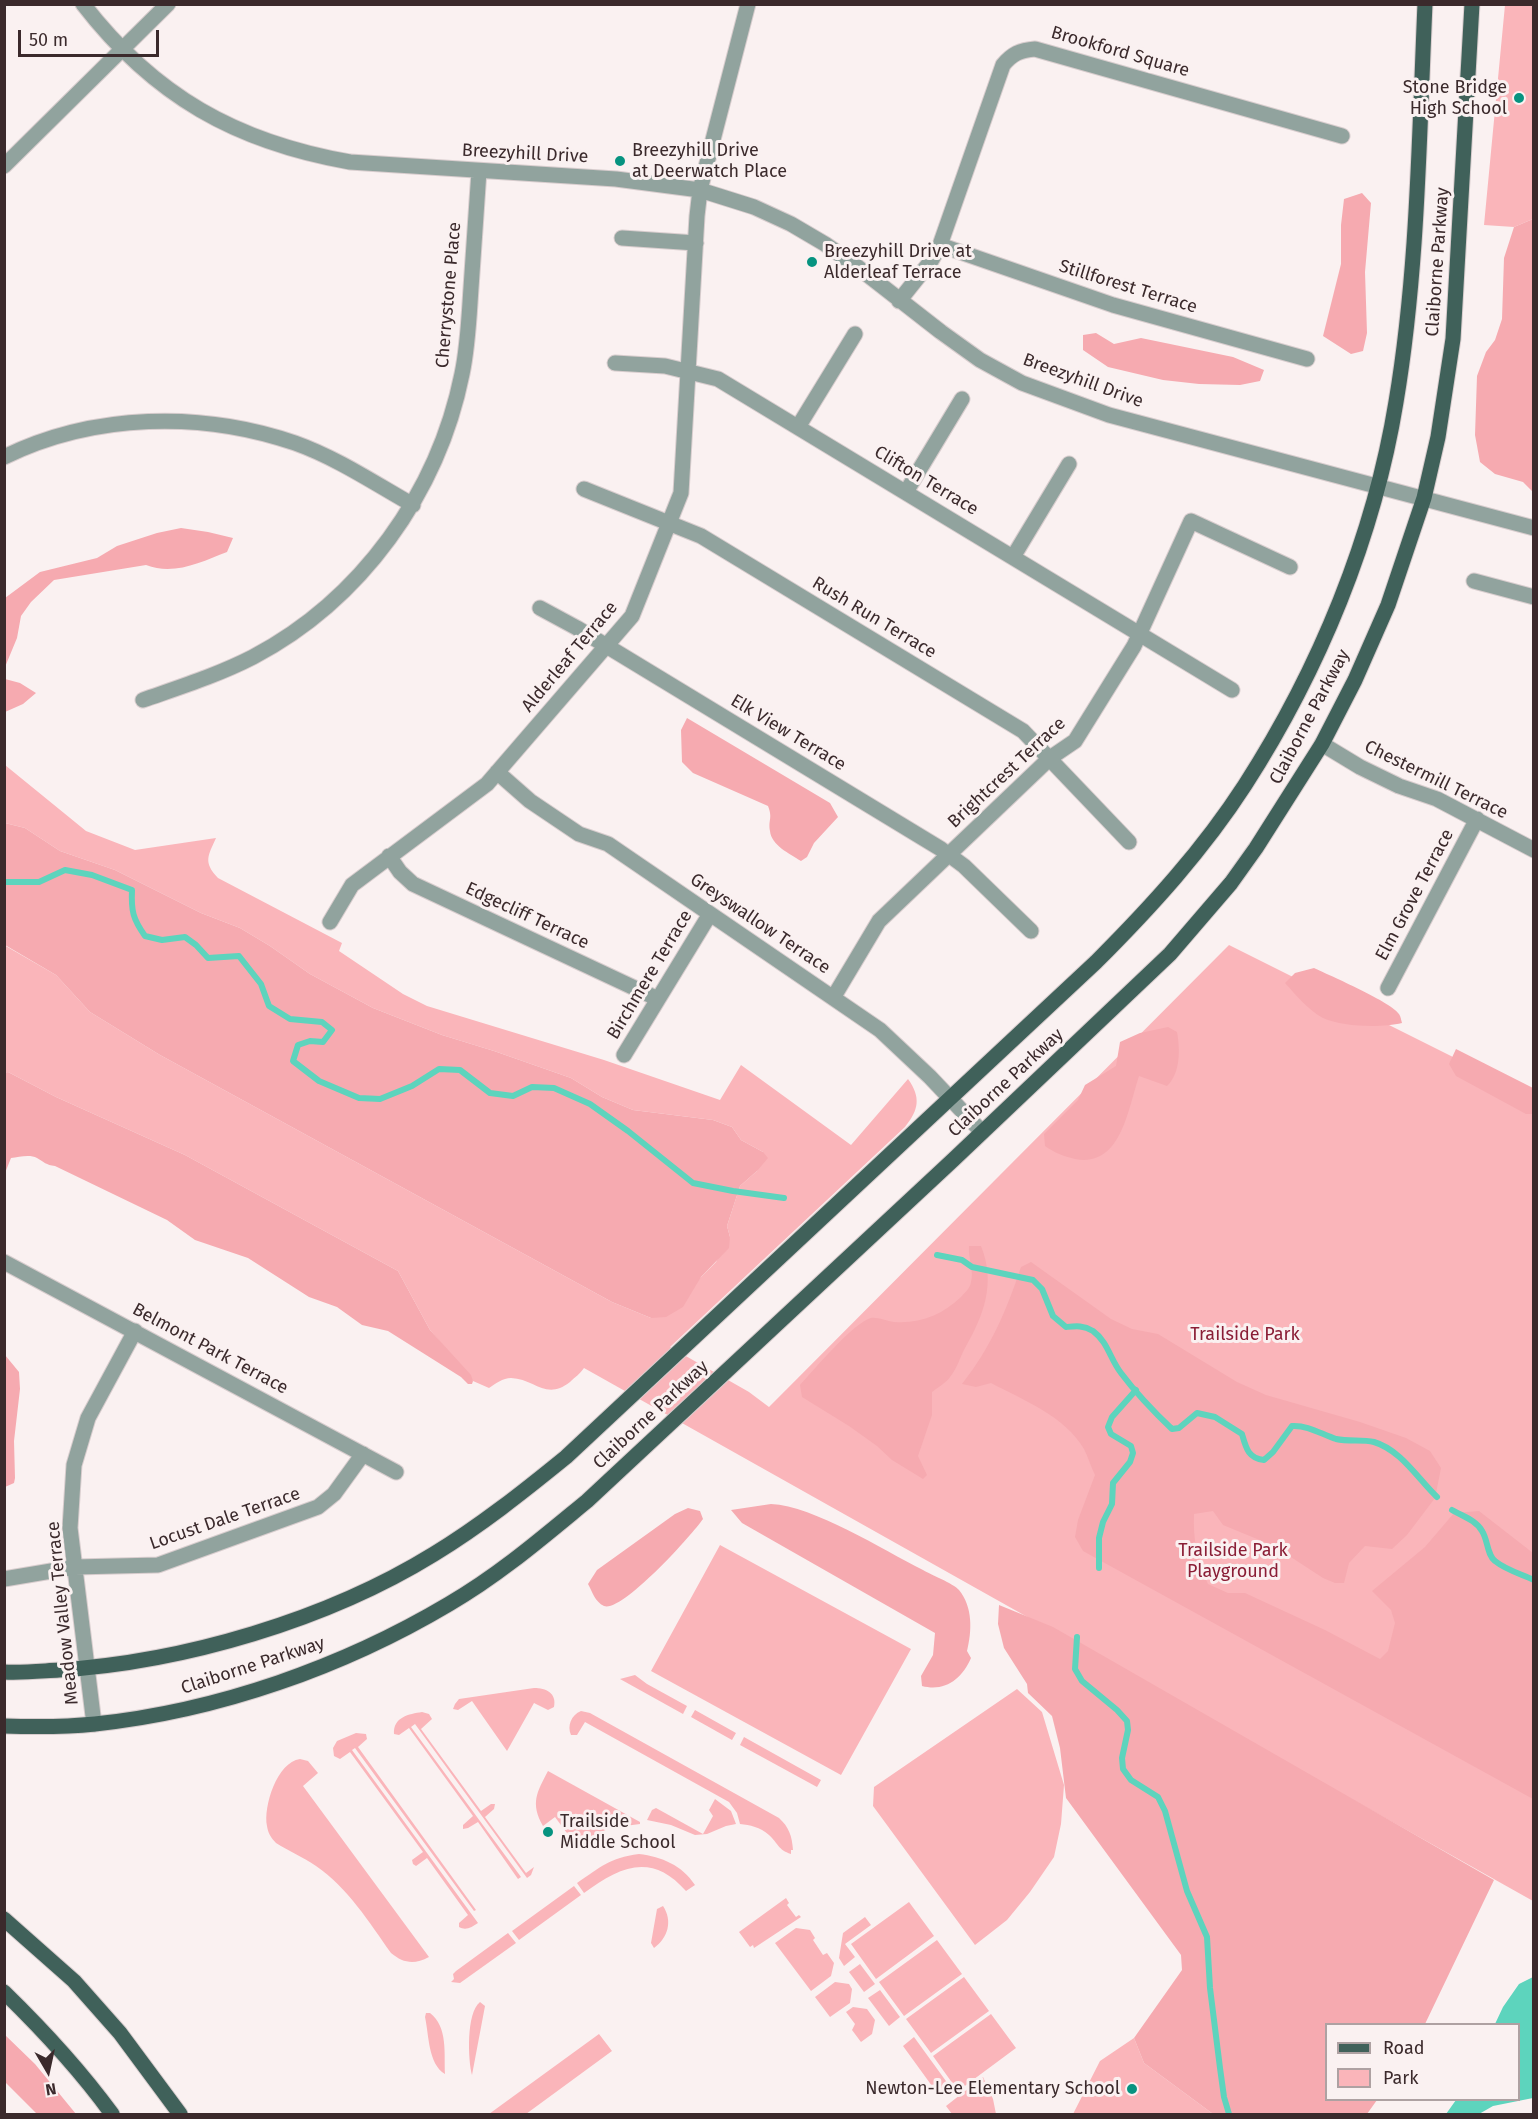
<!DOCTYPE html>
<style>
body{margin:0}
#map{position:relative;width:1538px;height:2119px;overflow:hidden;background:#faf1f1;font-family:"Fira Sans",sans-serif}
canvas{display:block}
.frame{position:absolute;inset:0;border:6px solid #3b2a2c;pointer-events:none}
.legend{position:absolute;left:1325px;top:2023px;width:195px;height:78px;box-sizing:border-box;background:#faf1f1;border:2px solid #aea1a2;margin:0;padding:8px 10px;list-style:none;font-size:18px;color:#3b2a2c}
.legend li{display:flex;align-items:center;gap:12px;height:30px}
.legend b{width:30px;border:2px solid #aea1a2}
.north{position:absolute;left:18px;top:2041px;width:60px;height:60px;-webkit-text-stroke:4px #faf1f1;paint-order:stroke;rotate:171deg;font-size:16px;font-weight:700;line-height:24px;text-align:center;color:#3b2a2c}
.north::after{content:'';display:block;margin:auto;width:21px;height:27px;background:#3b2a2c;clip-path:polygon(50% 0,100% 100%,50% 72%,0 100%)}
.scale{position:absolute;left:18px;top:30px;width:141px;height:27px;box-sizing:border-box;border:3px solid #3b2a2c;border-top:0;padding-left:8px;font-size:18px;line-height:21px;white-space:nowrap;color:#3b2a2c;-webkit-text-stroke:4px #faf1f1;paint-order:stroke}
</style>
<div id="map">
<canvas width="1538" height="2119"></canvas>
<div class="frame"></div>
<ul class="legend">
<li><b style="height:8px;background:#40615a"></b>Road</li>
<li><b style="height:16px;background:#fab5ba"></b>Park</li>
</ul>
<div class="north">N</div>
<div class="scale">50 m</div>
</div>
<script>
const g = document.querySelector('canvas').getContext('2d');
g.lineJoin = 'round';
function fillPath(path, color) { g.fillStyle = color; g.fill(path, 'evenodd'); }
function strokePath(path, color, width, dash) { g.strokeStyle = color; g.lineWidth = width; g.lineCap = dash ? 'butt' : 'round'; g.setLineDash(dash || []); g.stroke(path); }
function label(font, color, halo, rows, align = 'center') {
  g.font = font + ' "Fira Sans",sans-serif'; g.lineWidth = 6; g.setLineDash([]); g.textBaseline = 'middle'; g.strokeStyle = halo; g.fillStyle = color; for (const [text, x, y, turn = 0] of rows) {
    g.save(); g.translate(x, y); g.rotate((+turn || 0) * Math.PI / 180); g.textAlign = isNaN(turn) ? turn : align; if (halo) g.strokeText(text, 0, 0); g.fillText(text, 0, 0); g.restore();
  }
}
const green = new Path2D(`
 M 1505,5 L 1533,5 L 1533,219 L 1514,227 L 1484,225 Z
 M 5,765 L 86,831 L 135,850 L 216,838 C 208,856 203,862 218,878 L 342,943 L 339,951 L 403,994 L 427,1006 L 604,1060 L 720,1100 L 741,1065 L 851,1145 L 908,1079 C 921,1097 919,1110 905,1127 L 670,1347 L 749,1392 L 769,1407 L 1229,945 L 1533,1097 L 1533,1901 L 584,1368 C 580,1374 575,1377 570,1382 C 546,1401 535,1379 511,1378 C 503,1378 495,1384 489,1388 L 473,1381 L 430,1330 L 398,1271 L 185,1155 L 56,1097 L 8,1072 L 5,1073 L 4,945 L 56,975 L 90,1012 L 160,1055 L 612,1302 L 651,1318 L 701,1277 L 716,1262 L 730,1237 L 727,1226 L 740,1186 L 757,1171 L 763,1152 L 741,1140 L 732,1127 L 713,1120 L 633,1110 L 602,1097 L 571,1078 L 494,1051 L 442,1035 L 373,1008 L 310,974 L 270,946 L 240,928 L 201,913 L 115,870 L 60,851 L 25,828 L 5,823 Z
 M 720,1545 L 911,1649 L 841,1775 L 651,1671 Z
 M 635,1675 L 647,1684 L 687,1706 L 683,1714 L 620,1679 Z
 M 534,1688 C 546,1688 557,1693 554,1707 L 548,1710 L 534,1703 L 507,1751 L 472,1701 L 458,1710 L 453,1709 L 455,1704 L 459,1699 Z
 M 1017,1689 L 1042,1712 L 1064,1785 L 1061,1824 L 1054,1857 L 1030,1892 L 1007,1920 L 975,1945 L 873,1806 L 874,1787 Z
 M 695,1710 L 736,1733 L 732,1740 L 691,1717 Z
 M 581,1711 L 590,1713 L 779,1818 C 789,1827 792,1836 793,1850 L 791,1850 L 791,1854 C 778,1850 778,1843 769,1835 C 760,1827 750,1825 740,1824 L 737,1813 L 729,1802 L 585,1722 L 577,1735 L 571,1735 C 567,1726 571,1715 581,1711 Z
 M 422,1712 L 429,1714 L 432,1719 L 421,1729 L 481,1811 L 491,1804 L 495,1804 L 494,1809 L 485,1817 L 526,1873 L 534,1867 L 531,1875 L 527,1878 L 415,1724 L 411,1727 L 521,1877 L 518,1879 L 478,1822 L 468,1828 L 463,1829 L 463,1825 L 473,1816 L 409,1728 L 399,1735 L 394,1734 C 393,1717 409,1714 422,1712 Z
 M 356,1733 L 366,1734 L 367,1739 L 358,1747 L 476,1910 L 474,1911 L 355,1748 L 352,1750 L 478,1923 C 472,1927 466,1931 459,1927 L 459,1923 L 468,1915 L 427,1858 L 416,1866 L 413,1864 L 412,1860 L 423,1852 L 350,1752 L 340,1759 L 334,1756 L 333,1748 L 337,1741 Z
 M 744,1737 L 821,1780 L 817,1787 L 740,1745 Z
 M 300,1759 L 308,1761 L 318,1773 L 303,1786 L 429,1957 C 414,1965 403,1963 391,1953 C 369,1922 348,1888 316,1866 C 303,1857 289,1851 276,1843 C 271,1838 268,1833 267,1826 C 263,1807 277,1762 300,1759 Z
 M 548,1771 L 640,1822 L 640,1824 L 610,1828 L 575,1844 L 555,1817 L 543,1826 C 530,1803 537,1792 548,1771 Z
 M 715,1799 L 731,1811 L 736,1824 L 726,1826 L 707,1834 L 695,1835 L 671,1825 L 647,1820 L 652,1810 L 656,1808 L 703,1834 L 713,1816 L 709,1810 Z
 M 639,1854 C 662,1857 682,1865 695,1885 L 686,1891 C 652,1852 620,1866 584,1893 L 577,1883 C 601,1867 609,1858 639,1854 Z
 M 574,1886 L 581,1895 L 519,1940 L 512,1931 Z
 M 786,1898 L 789,1903 L 787,1905 L 796,1917 L 799,1915 L 801,1917 L 754,1948 L 753,1945 L 750,1947 L 739,1932 Z
 M 909,1902 L 934,1936 L 876,1979 L 851,1944 Z
 M 663,1906 C 673,1921 668,1938 654,1948 L 651,1943 L 657,1909 Z
 M 865,1917 L 871,1925 L 845,1944 L 855,1957 L 844,1966 L 839,1958 L 843,1933 Z
 M 796,1928 L 810,1930 L 815,1938 L 813,1940 L 823,1955 L 827,1953 L 834,1963 L 831,1976 L 811,1991 L 775,1943 Z
 M 508,1933 L 516,1943 L 460,1983 L 451,1982 L 454,1979 L 453,1974 L 456,1971 Z
 M 937,1940 L 962,1974 L 904,2016 L 879,1982 Z
 M 860,1964 L 875,1984 L 864,1992 L 849,1972 Z
 M 964,1977 L 989,2011 L 931,2053 L 906,2019 Z
 M 835,1982 L 849,1984 L 852,1989 L 850,2003 L 830,2017 L 815,1997 Z
 M 880,1990 L 900,2017 L 889,2026 L 868,1998 Z
 M 480,2002 L 485,2006 L 472,2075 C 468,2060 466,2013 480,2002 Z
 M 853,2007 L 867,2009 L 875,2020 L 872,2034 L 861,2042 L 852,2030 L 855,2024 L 846,2012 Z
 M 426,2013 L 430,2013 C 448,2027 444,2053 445,2074 C 428,2064 429,2035 425,2017 Z
 M 991,2014 L 1016,2048 L 958,2091 L 933,2056 Z
 M 599,2034 L 612,2051 L 526,2114 L 489,2114 Z
 M 914,2037 L 951,2088 L 940,2097 L 903,2046 Z
 M 1134,2038 L 1144,2063 L 1213,2114 L 1073,2114 L 1100,2061 Z
 M 983,2077 L 993,2099 L 996,2114 L 952,2114 L 946,2106 Z`);
const forest = new Path2D(`
 M 1362,193 L 1371,203 L 1365,272 L 1367,333 L 1363,351 L 1351,354 L 1323,336 L 1341,264 L 1341,225 L 1344,199 Z
 M 1533,219 L 1533,492 L 1523,482 L 1495,474 L 1480,462 L 1475,435 L 1477,376 L 1486,352 L 1495,340 L 1502,319 L 1504,258 L 1514,227 Z
 M 1096,333 L 1114,344 L 1141,338 L 1233,357 L 1264,370 L 1260,381 L 1240,385 L 1199,384 L 1163,380 L 1108,367 L 1083,350 L 1083,335 Z
 M 181,528 L 208,532 L 233,538 L 227,552 C 201,562 174,576 146,565 L 54,580 L 31,602 L 21,616 L 17,638 L 5,667 L 5,598 L 40,572 L 97,558 L 117,546 L 157,533 Z
 M 5,679 L 20,683 L 36,693 L 23,704 L 5,712 Z
 M 687,718 L 830,803 L 838,817 L 814,843 L 807,857 L 801,861 C 790,854 771,845 770,831 C 768,819 773,819 768,806 L 693,773 L 682,762 L 681,730 Z
 M 5,823 L 25,828 L 60,851 L 115,870 L 201,913 L 240,928 L 270,946 L 310,974 L 373,1008 L 442,1035 L 494,1051 L 571,1078 L 602,1097 L 633,1110 L 713,1120 L 732,1127 L 741,1140 L 763,1152 L 768,1158 L 757,1171 L 740,1186 L 727,1226 L 730,1237 L 729,1248 L 701,1277 L 683,1307 L 666,1317 L 651,1318 L 612,1302 L 160,1055 L 90,1012 L 56,975 L 5,945 Z
 M 1314,968 C 1329,975 1393,1003 1399,1014 C 1401,1017 1401,1020 1402,1023 C 1381,1028 1343,1027 1323,1018 C 1308,1010 1296,995 1285,983 L 1295,973 Z
 M 1168,1027 L 1177,1032 C 1180,1048 1181,1073 1167,1086 L 1139,1076 C 1128,1109 1121,1168 1075,1159 C 1063,1156 1055,1153 1045,1146 L 1044,1134 L 1078,1100 L 1085,1085 L 1116,1066 L 1120,1042 L 1140,1033 Z
 M 1456,1049 L 1533,1088 L 1533,1114 L 1526,1114 L 1456,1076 L 1449,1064 Z
 M 8,1072 L 56,1097 L 185,1155 L 398,1271 L 430,1330 L 471,1375 L 473,1381 L 472,1384 L 468,1384 L 461,1377 L 388,1331 L 362,1325 L 337,1307 L 309,1297 L 248,1258 L 195,1240 L 167,1220 L 55,1166 C 46,1165 44,1162 37,1158 C 30,1154 19,1157 11,1158 L 5,1173 L 4,1073 Z
 M 969,1246 L 981,1246 C 996,1283 984,1315 965,1348 C 960,1357 957,1369 950,1377 C 946,1383 938,1387 932,1392 L 932,1415 L 918,1456 L 927,1475 L 923,1479 L 892,1460 L 877,1446 L 849,1426 L 802,1397 L 800,1385 C 814,1370 854,1322 871,1318 C 877,1317 887,1321 894,1322 C 920,1324 942,1315 961,1297 C 965,1292 970,1289 971,1282 C 974,1271 968,1258 969,1246 Z
 M 1031,1262 L 1111,1319 L 1132,1329 L 1158,1334 L 1237,1382 L 1266,1395 L 1360,1422 L 1406,1438 L 1430,1451 L 1441,1468 L 1435,1498 L 1407,1535 L 1392,1549 L 1365,1546 L 1349,1563 L 1344,1583 L 1335,1583 L 1323,1578 L 1274,1546 L 1223,1525 L 1213,1511 L 1194,1514 C 1193,1539 1197,1562 1208,1584 L 1228,1593 L 1245,1593 L 1325,1630 L 1380,1659 L 1388,1651 L 1395,1623 L 1391,1610 L 1372,1591 L 1425,1547 L 1454,1513 L 1479,1511 L 1533,1553 L 1533,1799 L 1083,1551 L 1075,1537 L 1078,1520 L 1095,1475 C 1091,1467 1088,1457 1084,1449 C 1065,1416 1023,1400 991,1383 L 976,1387 L 962,1384 C 991,1347 1006,1312 1021,1267 Z
 M 5,1355 L 19,1372 L 20,1389 L 14,1441 L 15,1478 L 14,1483 L 5,1487 Z
 M 771,1504 C 814,1506 883,1550 923,1570 C 931,1575 953,1583 959,1590 C 973,1607 972,1631 967,1651 L 971,1658 C 962,1679 945,1692 922,1686 L 921,1676 L 933,1655 L 935,1633 L 742,1523 L 731,1510 Z
 M 688,1508 L 700,1511 L 703,1519 C 692,1535 622,1613 604,1606 C 595,1602 592,1591 588,1584 L 597,1570 L 675,1514 Z
 M 999,1605 L 1053,1627 L 1494,1880 L 1425,2024 L 1326,2024 L 1326,2100 L 1377,2100 L 1367,2114 L 1213,2114 L 1144,2063 L 1134,2038 L 1182,1970 L 1181,1955 L 1066,1798 L 1060,1748 L 1052,1716 L 1028,1693 L 1027,1684 L 1004,1648 L 998,1624 Z
 M 4,2034 L 35,2064 L 76,2114 L 37,2114 L 5,2082 Z`);
const water = new Path2D(`
 M 1533,1977 L 1533,2098 L 1493,2106 L 1479,2114 L 1446,2114 L 1456,2100 L 1518,2100 L 1518,2024 L 1495,2024 L 1503,2007 L 1519,1984 Z`);
const stream = new Path2D(`
 M 4,882 L 39,882 L 65,870 L 92,875 L 132,890 C 131,911 133,919 145,936 L 162,940 L 185,937 L 196,945 L 208,958 L 239,956 L 261,984 L 269,1006 L 290,1019 L 322,1022 L 332,1030 L 323,1042 L 310,1041 L 298,1045 L 293,1061 L 319,1081 L 359,1098 L 380,1099 L 412,1086 L 439,1069 L 460,1070 L 490,1093 L 513,1096 L 532,1087 L 554,1088 L 590,1104 L 628,1131 L 693,1183 L 733,1191 L 784,1198
 M 937,1255 L 962,1260 L 972,1267 L 1033,1280 L 1042,1289 L 1053,1316 L 1066,1327 C 1076,1326 1083,1325 1093,1331 C 1108,1342 1110,1359 1121,1373 C 1136,1393 1154,1412 1172,1429 L 1179,1428 L 1197,1413 L 1215,1417 L 1242,1434 C 1246,1448 1248,1458 1264,1460 L 1273,1452 L 1292,1426 C 1308,1425 1321,1434 1336,1439 C 1349,1442 1362,1439 1374,1442 C 1401,1450 1418,1479 1437,1497
 M 1452,1510 C 1462,1516 1476,1520 1482,1531 C 1488,1540 1487,1555 1495,1561 C 1506,1570 1521,1574 1534,1580
 M 1099,1568 L 1099,1538 L 1103,1522 L 1112,1504 L 1113,1483 L 1130,1462 L 1133,1453 L 1131,1446 L 1111,1434 L 1108,1427 L 1112,1417 L 1136,1390
 M 1077,1637 L 1075,1669 L 1082,1681 L 1117,1710 L 1127,1721 L 1128,1730 L 1122,1758 L 1123,1769 L 1131,1780 L 1158,1797 L 1165,1811 L 1187,1891 L 1207,1937 L 1210,1988 L 1220,2068 L 1224,2097 L 1229,2114`);
const minor = new Path2D(`
 M 83,4 C 154,96 236,142 350,162 L 616,179 L 700,190 L 754,207 L 791,224 L 825,244 L 855,265 L 941,332 L 980,360 L 1022,383 L 1109,415 L 1534,528
 M 4,166 L 168,4
 M 622,238 L 696,243
 M 940,245 L 1113,305 L 1307,359
 M 899,301 L 931,261 L 940,245 L 1003,65 C 1012,54 1020,50 1035,49 L 1342,136
 M 615,363 L 665,366 L 718,379 L 1232,690
 M 798,427 L 855,334
 M 4,457 C 94,413 202,411 295,443 C 337,458 374,483 413,505
 M 584,489 L 701,536 L 1023,731 L 1129,842
 M 906,492 L 962,399
 M 1013,557 L 1069,464
 M 1474,581 L 1534,597
 M 540,608 L 577,628 L 941,849 L 964,866 L 1031,931
 M 143,700 C 180,687 218,675 253,657 C 361,600 438,493 462,374 C 468,346 469,317 471,288 C 474,249 476,210 479,171
 M 1322,744 L 1360,767 L 1399,786 L 1437,799 L 1534,850
 M 497,772 L 530,801 L 579,834 L 608,844 L 880,1030 L 930,1077 L 982,1132
 M 389,856 L 400,872 L 413,884 L 658,999
 M 330,922 L 352,885 L 487,784 L 632,616 L 681,493 L 697,216 L 700,190 L 748,4
 M 1388,988 L 1477,819
 M 833,998 L 879,921 L 1050,758 L 1075,741 L 1134,646 L 1191,521 L 1290,567
 M 624,1055 L 710,914
 M 4,1262 L 396,1472
 M 4,1579 L 75,1567 L 158,1565 L 318,1507 L 334,1494 L 363,1454
 M 94,1724 L 70,1528 L 74,1465 L 88,1418 L 135,1331`);
const major = new Path2D(`
 M 4,1672 C 23,1673 41,1671 59,1670 C 184,1662 327,1620 434,1554 C 480,1526 523,1492 566,1457 L 1096,962 C 1151,907 1203,850 1245,785 C 1319,670 1374,537 1396,402 C 1418,271 1419,137 1425,4
 M 4,1726 C 34,1727 66,1727 95,1724 C 218,1711 343,1667 449,1604 C 499,1575 542,1538 587,1501 L 953,1160 L 1170,954 L 1231,883 L 1256,848 L 1322,744 L 1355,680 L 1388,605 L 1424,498 L 1438,437 L 1453,339 L 1472,4
 M 4,1919 L 74,1981 L 120,2033 L 180,2114
 M 4,1992 C 43,2030 80,2070 112,2114`);
const markers = [
 [1519,98,6,"#069380"],
 [620,161,6,"#069380"],
 [812,262,6,"#069380"],
 [548,1832,6,"#069380"],
 [1132,2089,6,"#069380"]
];
const streetNames = [
 ["Brookford Square",1120,52,16],
 ["Breezyhill Drive",525,154,3],
 ["Claiborne Parkway",1438,262,-86],
 ["Stillforest Terrace",1128,287,17],
 ["Cherrystone Place",449,295,-85],
 ["Breezyhill Drive",1083,381,20],
 ["Clifton Terrace",926,481,31],
 ["Rush Run Terrace",874,618,31],
 ["Alderleaf Terrace",570,657,-50],
 ["Claiborne Parkway",1310,717,-62],
 ["Elk View Terrace",788,733,31],
 ["Brightcrest Terrace",1007,773,-43],
 ["Chestermill Terrace",1436,780,26],
 ["Elm Grove Terrace",1415,895,-62],
 ["Edgecliff Terrace",527,916,25],
 ["Greyswallow Terrace",760,924,34],
 ["Birchmere Terrace",650,975,-59],
 ["Claiborne Parkway",1006,1083,-43],
 ["Belmont Park Terrace",210,1349,28],
 ["Claiborne Parkway",651,1415,-43],
 ["Locust Dale Terrace",225,1519,-19],
 ["Meadow Valley Terrace",63,1613,-96],
 ["Claiborne Parkway",253,1666,-18]
];
const poiNames = [
 ["Stone Bridge",1507,88,"right"],
 ["High School",1507,109,"right"],
 ["Breezyhill Drive",632,151],
 ["at Deerwatch Place",632,172],
 ["Breezyhill Drive at",824,252],
 ["Alderleaf Terrace",824,273],
 ["Trailside",560,1822],
 ["Middle School",560,1843],
 ["Newton-Lee Elementary School",1120,2089,"right"]
];
const parkNames = [
 ["Trailside Park",1245,1335],
 ["Trailside Park",1233,1551],
 ["Playground",1233,1572]
];
fillPath(green, '#fab5ba');
fillPath(forest, '#f6aab0');
fillPath(water, '#5dd4bd');
strokePath(stream, '#5dd4bd', 6);
strokePath(minor, '#d8cdce', 17);
strokePath(major, '#d8cdce', 17);
strokePath(minor, '#91a39e', 15);
strokePath(major, '#40615a', 15);
for (const [x, y, r, color] of markers) { const dot = new Path2D(); dot.arc(x, y, r, 0, 2 * Math.PI); g.fillStyle = color; g.fill(dot); strokePath(dot, '#faf1f1', 2); }
label('18px', '#3b2a2c', '#faf1f1', streetNames);
label('18px', '#3b2a2c', '#faf1f1', poiNames, 'left');
label('18px', '#8a1e36', '#faf1f1', parkNames);
</script>
